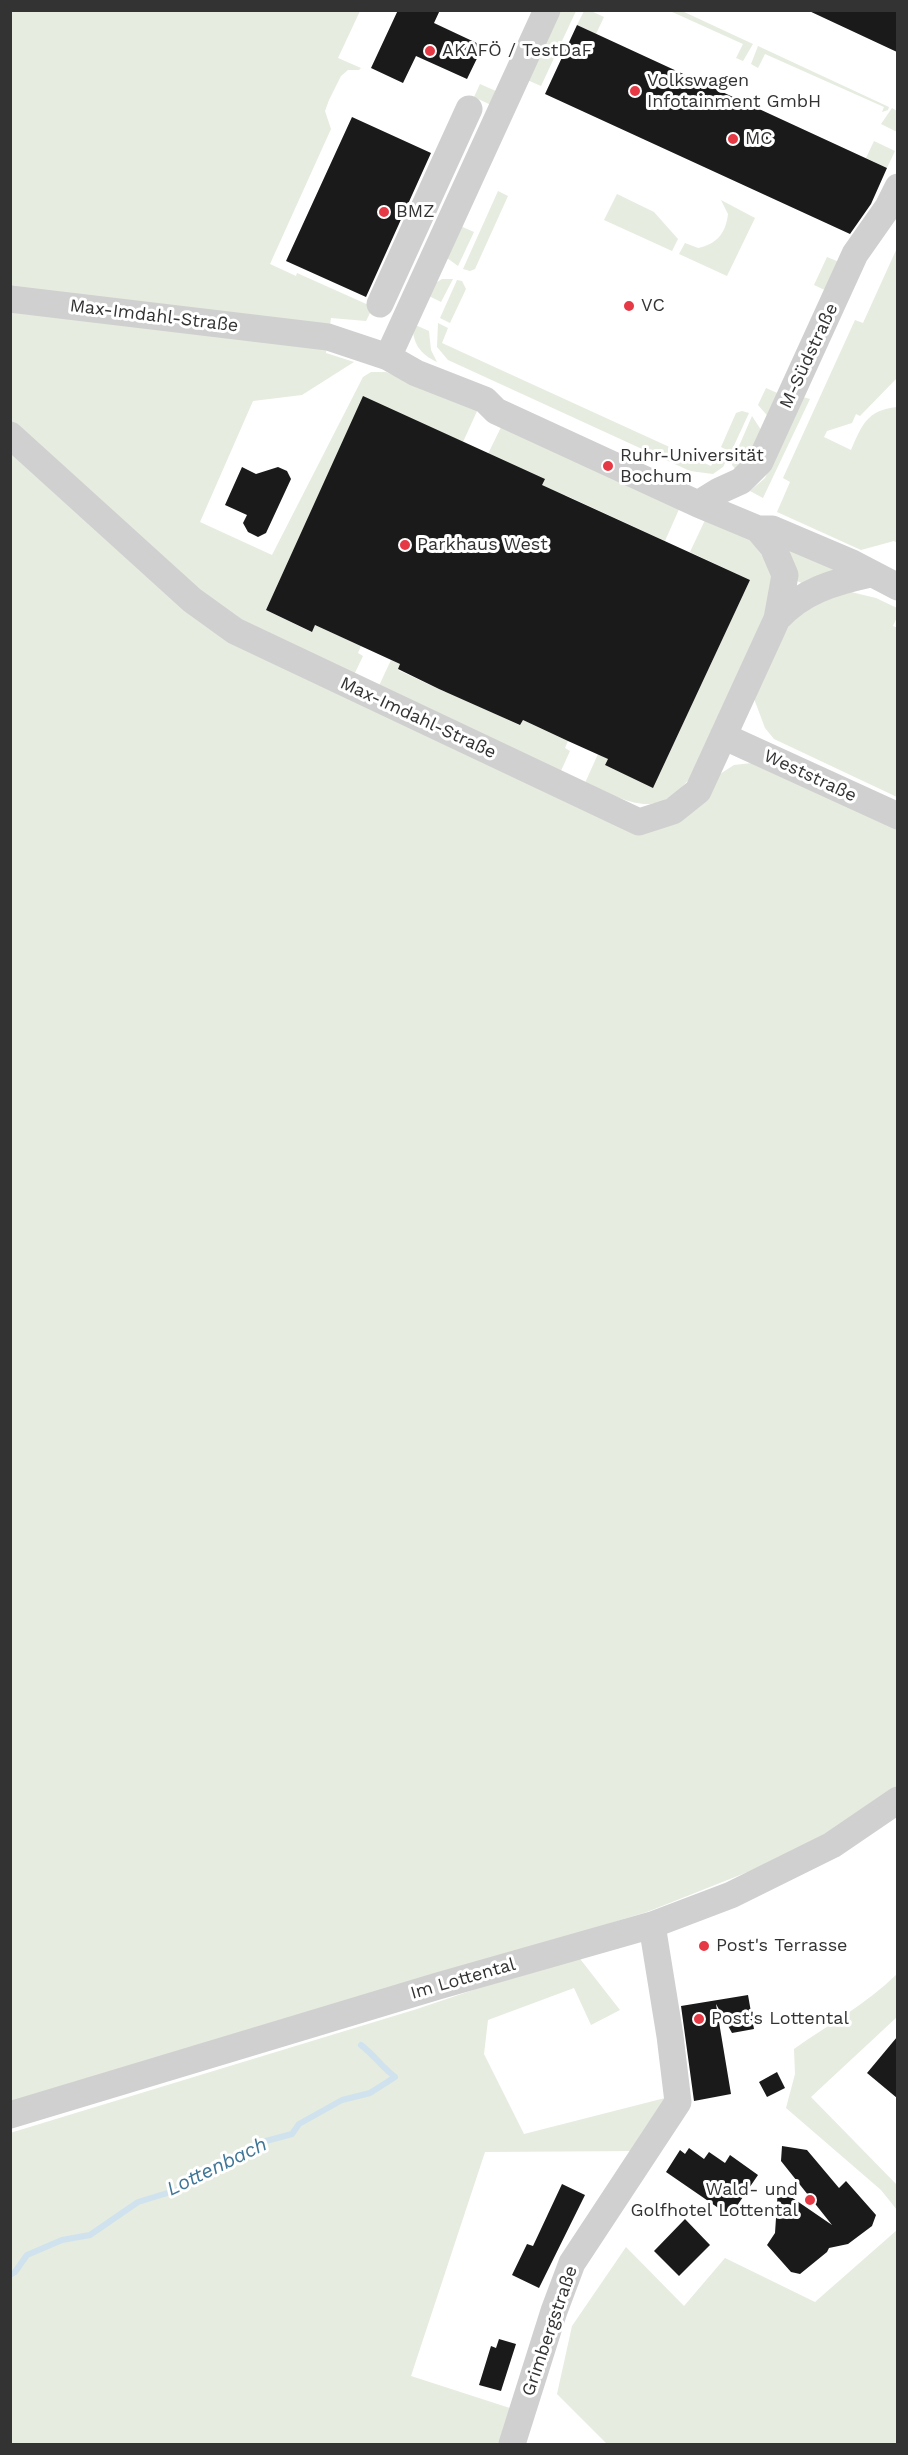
<!DOCTYPE html>
<meta charset="utf-8">
<style>
body{margin:0}
#map{position:relative;width:908px;height:2455px;overflow:hidden;background:#fff;font-family:"Work Sans",sans-serif}
canvas{display:block}
.frame{position:absolute;inset:0;border:12px solid #333;pointer-events:none}
</style>
<div id="map">
<canvas width="908" height="2455"></canvas>
<div class="frame"></div>
</div>
<script>
const g = document.querySelector('canvas').getContext('2d');
g.lineJoin = 'round';
function fillPath(path, color) { g.fillStyle = color; g.fill(path, 'evenodd'); }
function strokePath(path, color, width, dash) { g.strokeStyle = color; g.lineWidth = width; g.lineCap = dash ? 'butt' : 'round'; g.setLineDash(dash || []); g.stroke(path); }
function label(font, color, halo, rows, align = 'center') {
  g.font = font + ' "Work Sans",sans-serif'; g.lineWidth = 6; g.setLineDash([]); g.textBaseline = 'middle'; g.strokeStyle = halo; g.fillStyle = color; for (const [text, x, y, turn = 0] of rows) {
    g.save(); g.translate(x, y); g.rotate((+turn || 0) * Math.PI / 180); g.textAlign = isNaN(turn) ? turn : align; if (halo) g.strokeText(text, 0, 0); g.fillText(text, 0, 0); g.restore();
  }
}
const green = new Path2D(`
 M 10,11 L 360,11 L 338,58 L 361,68 L 359,70 L 348,70 L 341,76 L 329,100 L 325,111 L 331,129 L 270,264 L 296,276 L 297,273 L 373,307 L 366,321 L 331,318 L 326,353 L 354,362 L 302,395 L 253,401 L 200,522 L 272,555 L 363,377 L 371,372 L 386,372 L 478,409 L 463,442 L 363,397 L 266,610 L 311,632 L 315,625 L 361,646 L 358,653 L 363,656 L 352,679 L 634,829 L 734,765 L 752,763 L 897,829 L 897,1789 L 823,1842 L 647,1912 L 10,2105 Z
 M 556,11 L 576,11 L 541,86 L 525,79 Z
 M 584,11 L 591,11 L 604,17 L 596,34 L 577,25 Z
 M 670,11 L 682,11 L 753,44 L 743,61 L 736,58 L 743,44 Z
 M 758,46 L 889,107 L 888,110 L 882,112 L 884,107 L 765,54 L 758,68 L 751,64 Z
 M 480,84 L 498,92 L 491,105 L 474,97 Z
 M 892,108 L 897,111 L 897,132 L 881,124 Z
 M 874,141 L 895,151 L 887,168 L 866,158 Z
 M 498,191 L 508,196 L 475,269 L 470,271 L 463,269 Z
 M 617,194 L 654,212 L 678,239 L 672,251 L 604,220 Z
 M 721,200 L 755,218 L 727,276 L 679,254 L 685,243 L 698,248 C 717,244 726,233 728,214 Z
 M 458,225 L 474,232 L 458,266 L 447,258 Z
 M 897,248 L 897,378 L 860,416 L 856,414 L 852,423 L 827,431 L 824,437 L 851,450 C 862,425 867,410 897,407 L 897,543 L 894,541 L 861,550 L 777,512 L 790,482 L 783,478 L 855,320 L 863,323 Z
 M 827,257 L 844,264 L 831,293 L 814,285 Z
 M 442,279 L 453,279 L 441,302 L 425,294 L 434,284 Z
 M 457,280 L 462,281 L 466,289 L 450,323 L 440,318 Z
 M 438,323 L 448,328 L 442,343 L 711,466 L 718,453 L 728,457 L 723,467 L 713,474 L 690,471 L 448,360 L 437,347 Z
 M 413,324 L 429,331 L 431,350 L 437,362 C 420,354 412,343 413,324 Z
 M 766,388 L 784,396 L 772,421 L 758,405 Z
 M 803,397 L 810,399 L 763,498 L 750,491 L 765,478 Z
 M 742,411 L 749,413 L 731,452 L 721,447 L 736,413 Z
 M 752,416 L 763,433 L 739,473 L 732,465 L 733,460 Z
 M 504,421 L 680,507 L 665,541 L 565,495 L 470,702 L 519,725 L 523,720 L 568,741 L 565,748 L 570,751 L 560,773 L 377,690 L 391,660 L 400,664 L 398,670 L 445,692 L 488,454 Z
 M 706,518 L 750,539 L 773,570 L 774,595 L 700,765 C 660,821 640,807 585,783 L 598,754 L 608,759 L 605,765 L 653,787 L 750,580 L 690,552 Z
 M 787,545 L 843,570 L 804,584 L 797,581 Z
 M 851,592 L 876,598 L 897,608 L 897,617 L 893,626 L 898,628 L 897,797 L 774,739 L 765,728 L 753,696 L 795,614 L 826,598 Z
 M 577,1955 L 620,2010 L 591,2025 L 574,1988 L 488,2020 L 484,2054 L 524,2134 L 665,2098 L 636,2151 L 485,2152 L 411,2376 L 516,2410 L 504,2444 L 11,2444 L 10,2133 L 417,2009 Z
 M 897,1974 L 897,2017 L 811,2097 L 897,2185 L 897,2210 L 881,2190 L 786,2108 L 795,2074 L 794,2049 C 829,2024 867,2004 897,1974 Z
 M 897,2230 L 897,2444 L 607,2444 L 557,2394 L 572,2326 L 626,2247 L 684,2306 L 725,2258 L 815,2302 Z`);
const stream = new Path2D(`
 M 10,2275 L 15,2272 L 27,2255 L 62,2240 L 90,2235 L 138,2202 L 187,2187 L 203,2172 L 266,2141 L 292,2134 L 299,2124 L 342,2100 L 370,2093 L 395,2077 C 382,2067 374,2055 361,2045`);
const building = new Path2D(`
 M 398,10 L 440,10 L 434,23 L 483,46 L 467,79 L 416,56 L 403,83 L 371,68 Z
 M 807,10 L 897,10 L 897,52 Z
 M 577,25 L 887,168 L 871,204 L 850,234 L 545,94 Z
 M 352,117 L 431,153 L 366,297 L 286,261 Z
 M 363,396 L 545,479 L 542,485 L 750,580 L 653,788 L 605,765 L 608,759 L 568,741 L 523,720 L 520,725 L 439,689 L 398,669 L 400,664 L 315,625 L 312,632 L 266,610 Z
 M 242,467 L 256,474 L 278,467 L 287,471 L 291,479 L 266,533 L 258,537 L 248,532 L 243,523 L 247,515 L 225,505 Z
 M 748,1995 L 754,2029 L 732,2033 L 716,2004 L 731,2094 L 694,2101 L 681,2006 Z
 M 897,2037 L 897,2098 L 867,2073 Z
 M 777,2072 L 785,2088 L 767,2097 L 759,2082 Z
 M 782,2146 L 807,2150 L 839,2188 L 846,2181 L 876,2215 L 872,2226 L 848,2244 L 829,2248 L 827,2252 L 800,2274 L 791,2272 L 767,2245 L 775,2233 L 778,2188 L 832,2225 L 781,2161 Z
 M 689,2148 L 704,2159 L 709,2152 L 725,2163 L 730,2155 L 758,2175 L 730,2216 L 666,2172 L 680,2150 L 685,2154 Z
 M 562,2184 L 585,2195 L 539,2288 L 512,2275 L 527,2244 L 533,2246 Z
 M 685,2219 L 710,2245 L 679,2276 L 654,2251 Z
 M 499,2339 L 516,2344 L 501,2391 L 479,2385 L 491,2346 L 496,2348 Z`);
const minor = new Path2D(`
 M 10,299 L 328,337 L 388,357 L 416,373 L 485,400 L 496,411 L 698,504 L 758,529 L 772,529 L 852,563 L 898,587
 M 380,304 L 469,109
 M 388,357 L 547,10
 M 10,435 L 192,600 L 235,631 L 639,822 L 673,811 L 698,791 L 777,619 L 785,575 L 773,547 L 758,529
 M 698,504 L 719,491 L 741,481 L 760,462 L 855,254 L 888,207 L 898,187
 M 777,619 C 802,591 834,582 870,574
 M 723,736 L 898,816
 M 10,2115 L 438,1986 L 652,1925 L 731,1895 L 832,1845 L 898,1800
 M 512,2444 L 554,2311 L 572,2263 L 678,2102 L 670,2036 L 652,1925`);
const markers = [
 [430,51,6,"#e63946"],
 [635,91,6,"#e63946"],
 [733,139,6,"#e63946"],
 [384,212,6,"#e63946"],
 [629,306,6,"#e63946"],
 [608,466,6,"#e63946"],
 [405,545,6,"#e63946"],
 [704,1946,6,"#e63946"],
 [699,2019,6,"#e63946"],
 [810,2200,6,"#e63946"]
];
const poiNames = [
 ["AKAFÖ / TestDaF",442,51],
 ["Volkswagen",647,81],
 ["Infotainment GmbH",647,102],
 ["MC",745,139],
 ["BMZ",396,212],
 ["VC",641,306],
 ["Ruhr-Universität",620,456],
 ["Bochum",620,477],
 ["Parkhaus West",417,545],
 ["Post's Terrasse",716,1946],
 ["Post's Lottental",711,2019],
 ["Wald- und",798,2190,"right"],
 ["Golfhotel Lottental",798,2211,"right"]
];
const streetNames = [
 ["Max-Imdahl-Straße",154,316,7],
 ["M-Südstraße",809,356,-65],
 ["Max-Imdahl-Straße",418,718,25],
 ["Weststraße",810,776,25],
 ["Im Lottental",463,1979,-16],
 ["Grimbergstraße",550,2331,-71]
];
const waterNames = [
 ["Lottenbach",217,2167,-26]
];
fillPath(green, '#e6ecdf');
strokePath(stream, '#cfe2ee', 6);
fillPath(building, '#1a1a1a');
strokePath(minor, '#d0d0d0', 27);
for (const [x, y, r, color] of markers) { const dot = new Path2D(); dot.arc(x, y, r, 0, 2 * Math.PI); g.fillStyle = color; g.fill(dot); strokePath(dot, '#fff', 2); }
label('18px', '#333', '#fff', poiNames, 'left');
label('18px', '#333', '#fff', streetNames);
label('italic 20px', '#3f7597', '#fff', waterNames);
</script>
